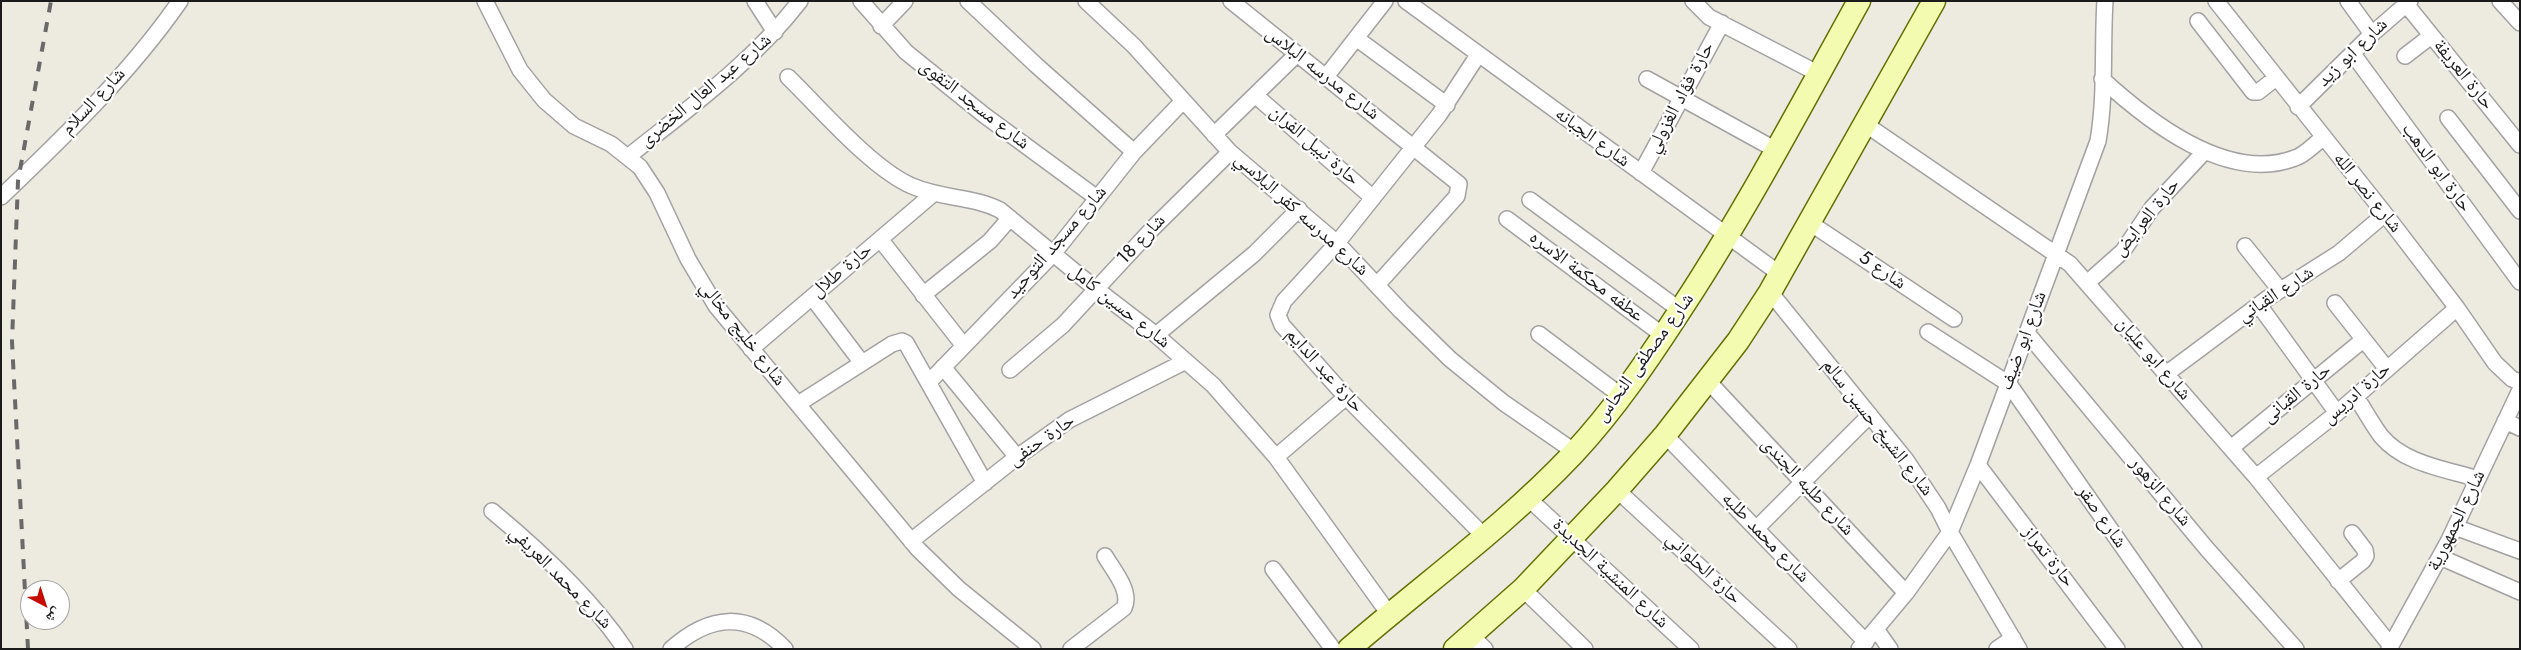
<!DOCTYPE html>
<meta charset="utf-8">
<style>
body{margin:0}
#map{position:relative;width:2521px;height:650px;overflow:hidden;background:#edeae0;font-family:Jost,"Noto Naskh Arabic",sans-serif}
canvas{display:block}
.frame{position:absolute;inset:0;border:2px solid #1b1b1b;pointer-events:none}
.north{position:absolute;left:20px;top:580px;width:50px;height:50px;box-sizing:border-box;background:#fff;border:1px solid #a4a4a4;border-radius:50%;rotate:140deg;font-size:14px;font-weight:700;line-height:20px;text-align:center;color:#1b1b1b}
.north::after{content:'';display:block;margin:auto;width:18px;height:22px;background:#c70b00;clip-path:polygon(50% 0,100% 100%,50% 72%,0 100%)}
</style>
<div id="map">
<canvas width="2521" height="650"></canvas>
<div class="frame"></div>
<div class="north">ش</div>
</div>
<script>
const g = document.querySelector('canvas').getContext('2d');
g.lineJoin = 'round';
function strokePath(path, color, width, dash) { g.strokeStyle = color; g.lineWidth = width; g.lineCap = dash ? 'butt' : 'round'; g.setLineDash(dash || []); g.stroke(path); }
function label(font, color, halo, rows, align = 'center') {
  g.font = font + ' Jost,"Noto Naskh Arabic",sans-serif'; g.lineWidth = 4.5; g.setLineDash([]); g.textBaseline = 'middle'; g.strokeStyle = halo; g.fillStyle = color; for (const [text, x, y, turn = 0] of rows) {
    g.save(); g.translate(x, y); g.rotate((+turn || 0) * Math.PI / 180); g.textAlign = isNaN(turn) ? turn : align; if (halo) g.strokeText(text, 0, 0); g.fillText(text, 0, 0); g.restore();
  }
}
const street = new Path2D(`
 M 485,1 L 520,70 L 544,100 L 574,126 L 611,144 L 640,167 L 657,193 L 688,259 L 716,306 L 918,549 L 959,589 L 1033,649
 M 755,1 L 775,32
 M 861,1 L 906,52 L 984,115 L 1097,198
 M 968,1 L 1036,65 L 1134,152
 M 1086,1 L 1134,46 L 1230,152 L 1337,243 L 1401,311 L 1450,359 L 1504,403 L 1575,452
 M 1231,1 L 1459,184 L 1457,196 L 1377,285
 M 1406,1 L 1780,274
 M 1693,1 L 1709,17 L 1819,74
 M 2216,1 L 2385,214 L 2457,308 L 2495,363 L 2512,379 L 2520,382
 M 2348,1 L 2372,34
 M 2500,1 L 2520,23
 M 2406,4 L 2520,145
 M 2198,21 L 2253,92 L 2258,92 L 2276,78
 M 881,26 L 905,1
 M 1356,38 L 1447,105
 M 2353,54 L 2520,282
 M 1478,55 L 1439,115 L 1337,243 L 1284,301 L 1278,315 L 1282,325 L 1346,397 L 1485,537
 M 2405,56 L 2431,36
 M 788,77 C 820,108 872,169 912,186 C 942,199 973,196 1000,210 L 1096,289 L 1156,335 L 1213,385 L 1276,457 L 1389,614
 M 1325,78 L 1385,1
 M 1647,79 L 1776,150
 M 2102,79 C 2148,121 2227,184 2295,158 C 2305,155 2314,144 2323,138
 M 1255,95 L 1373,198
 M 2298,107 L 2372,34 L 2410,1
 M 2448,118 L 2520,211
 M 1865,124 L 2070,264 L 2256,477 L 2391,646
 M 1214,135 L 1296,55
 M 629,156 C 689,108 753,62 800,1
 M 1641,173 L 1722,23
 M 1,197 C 65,136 130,73 180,1
 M 1530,200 L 1680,310
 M 1507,219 L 1664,336
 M 1810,223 L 1954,319
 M 880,239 L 964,346
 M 2245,246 L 2280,290
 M 2087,283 L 2123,251 L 2152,208 L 2205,151
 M 1770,292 L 1906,460 L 1938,508 L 1950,532 L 2019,649
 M 923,295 L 990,241 L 1010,218
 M 812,297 L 862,363
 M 2335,303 L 2387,369
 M 2259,305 L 2337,413
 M 1928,332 L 2009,384 L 2194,649
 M 2027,333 L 2207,549 L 2296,649
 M 1539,334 L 1620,395
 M 1156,335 L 1254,254 L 1299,209
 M 751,349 L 933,194
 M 943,367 L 1017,457
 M 1010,370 L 1063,325 L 1153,228 L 1230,152
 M 2166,374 L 2268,298 L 2339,253 L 2385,214
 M 1708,381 L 1906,593
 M 929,382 L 1053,254 L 1134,152 L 1183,101
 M 2356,397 C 2364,409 2372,424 2381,436 C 2404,464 2446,469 2478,479
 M 798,404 L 892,344 L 902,341 L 906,343 L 985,483
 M 2505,421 L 2520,428
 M 1665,435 L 1866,642
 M 2231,448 L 2363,340
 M 1276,457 L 1346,397
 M 1978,465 L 2117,649
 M 2256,477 L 2337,413 L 2457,308
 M 1617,490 L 1789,649
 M 1529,499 L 1691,649
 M 492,511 C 539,550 591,598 625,649
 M 2455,527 L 2520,551
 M 1756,529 L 1870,415
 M 911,541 L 1017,457 L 1069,420 L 1186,361
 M 2440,557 L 2520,592
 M 1273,569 L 1333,649
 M 2338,581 L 2363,561 L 2366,556 L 2365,550 L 2352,533
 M 1523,589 L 1585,649
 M 1876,629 L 1890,649
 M 1472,636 L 1485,649
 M 671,649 C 709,615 748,610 785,649
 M 1071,649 L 1124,608 C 1132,591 1113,570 1105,556
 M 1859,649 L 1906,593 L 1950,532 L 1978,465 L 2098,141 C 2106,95 2102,48 2105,1
 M 1997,649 L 2013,638
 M 2389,649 L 2449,540 L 2520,390`);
const secondary = new Path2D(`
 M 1349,649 C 1424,584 1505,526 1573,454 C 1615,409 1650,357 1683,306 C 1747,208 1802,104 1859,1
 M 1455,649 L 1523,589 L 1617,490 L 1665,435 L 1738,341 L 1770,292 L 1934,1`);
const rail = new Path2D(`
 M 28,649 L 12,342 L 18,181 L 51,1`);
const streetNames = [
 ["شارع ابو زيد",2353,53,-44],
 ["شارع مدرسه البلاس",1322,74,38],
 ["حارة العريفة",2463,75,51],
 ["شارع عبد العال الخضرى",706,91,-40],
 ["حارة فؤاد الغزولي",1681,98,-62],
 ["شارع السلام",94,102,-47],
 ["شارع مسجد التقوى",974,105,38],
 ["شارع الجبانه",1592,138,36],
 ["حارة نبيل الفران",1314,146,41],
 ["حارة ابو الدهب",2436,168,54],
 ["شارع نصر الله",2367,193,51],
 ["شارع مدرسه كفر البلاسي",1301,215,42],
 ["حارة العرايض",2147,218,-51],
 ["شارع 18",1142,240,-47],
 ["شارع مسجد التوحيد",1057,243,-49],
 ["حارة طلال",842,271,-40],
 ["شارع 5",1882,271,34],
 ["عطفه محكمة الاسره",1586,277,37],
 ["شارع القباني",2276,295,-33],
 ["شارع حسين كامل",1119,307,38],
 ["شارع خليج مخالي",742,334,52],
 ["شارع ابو ضيف",2024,341,-70],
 ["شارع مصطفى النحاس",1645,358,-54],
 ["شارع ابو عليان",2153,359,49],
 ["حارة عبد الدايم",1324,371,48],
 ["حارة القبانى",2297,394,-39],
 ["حارة ادريس",2357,394,-41],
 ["شارع الشيخ حسين سالم",1877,428,52],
 ["حارة حنفى",1042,441,-35],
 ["شارع طلبه الجندى",1807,487,47],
 ["شارع الزهور",2160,492,50],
 ["شارع صقر",2101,517,55],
 ["شارع الجمهورية",2457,521,-64],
 ["شارع محمد طلبه",1765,538,46],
 ["حارة تمراز",2048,557,52],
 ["حارة الحلواني",1703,569,43],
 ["شارع المنشية الجديدة",1610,574,43],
 ["شارع محمد العريفي",560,578,45]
];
strokePath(street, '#a2a2a2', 18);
strokePath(secondary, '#607302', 25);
strokePath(street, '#fff', 15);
strokePath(secondary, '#f3fbb1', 22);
strokePath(rail, '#696969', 4, [10, 10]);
label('19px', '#1b1b1b', '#fff', streetNames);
</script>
